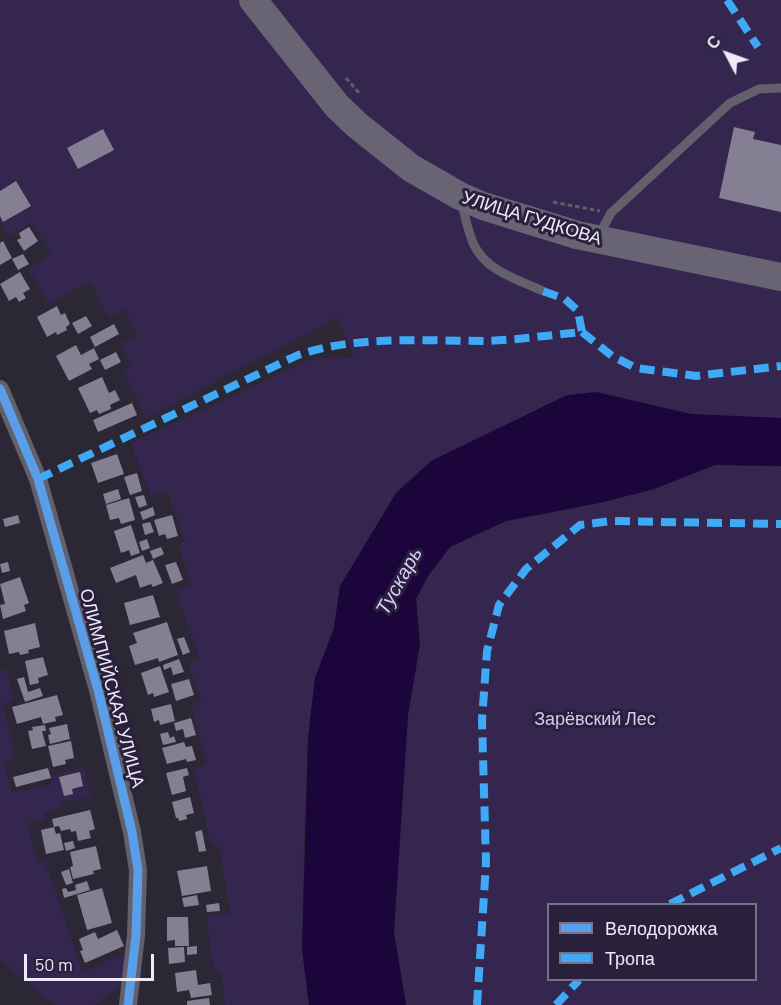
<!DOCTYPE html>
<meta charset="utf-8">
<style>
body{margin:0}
#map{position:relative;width:781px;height:1005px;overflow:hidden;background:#2b2735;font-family:Barlow,sans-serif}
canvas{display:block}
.legend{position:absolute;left:547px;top:903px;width:210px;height:78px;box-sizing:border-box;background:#29213b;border:2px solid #787188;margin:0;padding:8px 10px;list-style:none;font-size:18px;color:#eee9fb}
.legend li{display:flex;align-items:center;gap:12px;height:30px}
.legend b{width:30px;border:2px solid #787188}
.north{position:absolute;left:697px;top:24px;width:60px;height:60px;-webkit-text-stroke:4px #29213b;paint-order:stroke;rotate:311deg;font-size:16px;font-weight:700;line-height:24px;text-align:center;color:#eee9fb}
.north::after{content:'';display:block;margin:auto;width:21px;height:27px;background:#eee9fb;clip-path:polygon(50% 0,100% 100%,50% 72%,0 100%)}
.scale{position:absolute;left:24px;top:954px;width:130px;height:27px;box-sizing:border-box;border:3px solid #eee9fb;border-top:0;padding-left:8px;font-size:18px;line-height:21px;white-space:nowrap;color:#eee9fb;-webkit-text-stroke:4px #29213b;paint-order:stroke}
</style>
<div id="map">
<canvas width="781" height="1005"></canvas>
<ul class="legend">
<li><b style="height:8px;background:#5a9eea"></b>Велодорожка</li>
<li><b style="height:8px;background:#3fa9f5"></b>Тропа</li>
</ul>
<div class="north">С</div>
<div class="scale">50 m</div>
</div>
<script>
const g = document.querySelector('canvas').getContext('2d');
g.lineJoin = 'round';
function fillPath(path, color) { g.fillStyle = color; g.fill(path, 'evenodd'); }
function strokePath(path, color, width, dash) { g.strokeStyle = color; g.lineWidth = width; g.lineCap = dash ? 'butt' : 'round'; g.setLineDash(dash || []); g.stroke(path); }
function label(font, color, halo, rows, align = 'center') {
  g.font = font + ' Barlow,sans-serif'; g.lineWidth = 6; g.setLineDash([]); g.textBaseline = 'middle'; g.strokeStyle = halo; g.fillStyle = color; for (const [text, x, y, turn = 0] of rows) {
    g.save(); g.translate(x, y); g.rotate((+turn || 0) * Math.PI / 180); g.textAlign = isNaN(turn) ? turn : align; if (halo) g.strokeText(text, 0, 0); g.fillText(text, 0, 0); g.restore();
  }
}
const green = new Path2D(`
 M 0,0 L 781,0 L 781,418 L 691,414 L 596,392 L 466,444 L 431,461 L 340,586 L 334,628 L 315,678 L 308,738 L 304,846 L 302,949 L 309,1005 L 225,1005 L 221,971 L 214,971 L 206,916 L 230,913 L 219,845 L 211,846 L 194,768 L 207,764 L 191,704 L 201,701 L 188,662 L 200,658 L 175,591 L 190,584 L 179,545 L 185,541 L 167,491 L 151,496 L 131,443 L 315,357 L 354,358 L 337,318 L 146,418 L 123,371 L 132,367 L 120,343 L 137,336 L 124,309 L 108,318 L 90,282 L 48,304 L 29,269 L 51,255 L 32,222 L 8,236 L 0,221 Z
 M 715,465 L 781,466 L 781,1005 L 406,1005 L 394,932 L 408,715 L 420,644 L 416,599 L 428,576 L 450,547 L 506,521 L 599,503 L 654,489 ZM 548,904 L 756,904 L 756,980 L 548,980 Z
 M 6,669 L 14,700 L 3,704 L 15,758 L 4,762 L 12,792 L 52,784 L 51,775 L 84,767 L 91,796 L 61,803 L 62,807 L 44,813 L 46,819 L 27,824 L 38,862 L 45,862 L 83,972 L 127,952 L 127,981 L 95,1005 L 54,1005 L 0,959 L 0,671 Z`);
const water = new Path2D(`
 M 596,392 L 691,414 L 781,418 L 781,466 L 715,465 L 654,489 L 599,503 L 506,521 L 450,547 L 428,576 L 416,599 L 420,644 L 408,715 L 394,932 L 406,1005 L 309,1005 L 302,949 L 308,738 L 315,678 L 334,628 L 340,586 L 396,493 L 431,461 L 567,395 Z`);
const building = new Path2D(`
 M 734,127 L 755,132 L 753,139 L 781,145 L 781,212 L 719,198 Z
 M 103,129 L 114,150 L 78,169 L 67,148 Z
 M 16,181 L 31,206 L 3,222 L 0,216 L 0,191 Z
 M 29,227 L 38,241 L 24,251 L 17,240 L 21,238 L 19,233 Z
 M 3,241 L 12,258 L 0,265 L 0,243 Z
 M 23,254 L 29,264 L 18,270 L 12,259 Z
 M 20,272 L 30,289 L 23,293 L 26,298 L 19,302 L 16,297 L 9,301 L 0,284 Z
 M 57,306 L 61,315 L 65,313 L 70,324 L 66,327 L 67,330 L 57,335 L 56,332 L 47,337 L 37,317 Z
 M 86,316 L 92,326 L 78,334 L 72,323 Z
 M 114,324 L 119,334 L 95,347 L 90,337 Z
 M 76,345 L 81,355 L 94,348 L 99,359 L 89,364 L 92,369 L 69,381 L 56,356 Z
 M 116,352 L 121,362 L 105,370 L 100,360 Z
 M 102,377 L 109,393 L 115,390 L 120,400 L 110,405 L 111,409 L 99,414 L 97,410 L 90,413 L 78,388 Z
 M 132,403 L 137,415 L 98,432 L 93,420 Z
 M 117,454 L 124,474 L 98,483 L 91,463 Z
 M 137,473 L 142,491 L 130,495 L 124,477 Z
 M 118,489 L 121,499 L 106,504 L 103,494 Z
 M 144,495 L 147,505 L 139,508 L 135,497 Z
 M 129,498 L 135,520 L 121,524 L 119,518 L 110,520 L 106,505 Z
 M 153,507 L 155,515 L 143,520 L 140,512 Z
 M 18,515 L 20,523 L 5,527 L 3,519 Z
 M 172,515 L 178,536 L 167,539 L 165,534 L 159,536 L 154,520 Z
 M 150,522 L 154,532 L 145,535 L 142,524 Z
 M 131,525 L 140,553 L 131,556 L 129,550 L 121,553 L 114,531 Z
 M 147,539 L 150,548 L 142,551 L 139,542 Z
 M 161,547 L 164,554 L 153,559 L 150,551 Z
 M 143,555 L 146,563 L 153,560 L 163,583 L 153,587 L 151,584 L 140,588 L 136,575 L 116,583 L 110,568 Z
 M 8,562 L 10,571 L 2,573 L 0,564 Z
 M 176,562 L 183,580 L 172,584 L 165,565 Z
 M 20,577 L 29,603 L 24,605 L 26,611 L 3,619 L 0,605 L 5,604 L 0,584 Z
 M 153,595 L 160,617 L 130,625 L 124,603 Z
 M 167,622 L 178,655 L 159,662 L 158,658 L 135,665 L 129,646 L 137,643 L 133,633 Z
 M 35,623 L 40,647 L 28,650 L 29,653 L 20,655 L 19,652 L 9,654 L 4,631 Z
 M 184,637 L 190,652 L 183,655 L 177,639 Z
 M 43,657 L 48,675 L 38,678 L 39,683 L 30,685 L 25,661 Z
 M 179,659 L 184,672 L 173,675 L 171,667 L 164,670 L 163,665 Z
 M 160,666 L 169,692 L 154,697 L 153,693 L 148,695 L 141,673 Z
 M 24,677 L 28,692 L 40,688 L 43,696 L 25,702 L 17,679 Z
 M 189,679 L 194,695 L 176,701 L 171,684 Z
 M 57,695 L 63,715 L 55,717 L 56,721 L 43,724 L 41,717 L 17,724 L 12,707 Z
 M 171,704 L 175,721 L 160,725 L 159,720 L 154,722 L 151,709 Z
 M 191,718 L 196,735 L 185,738 L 183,729 L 176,731 L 174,723 Z
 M 67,724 L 70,739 L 50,744 L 48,735 L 51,734 L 49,728 Z
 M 45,725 L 46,731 L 42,731 L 46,746 L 32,749 L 28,731 L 33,730 L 32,727 Z
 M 168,732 L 170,738 L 174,736 L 176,742 L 163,745 L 160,734 Z
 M 71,741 L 74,758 L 65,760 L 66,764 L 53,767 L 48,746 Z
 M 184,742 L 186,747 L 192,746 L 196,760 L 187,762 L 186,759 L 167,764 L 162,748 Z
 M 48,768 L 51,778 L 16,787 L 13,777 Z
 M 187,768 L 189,775 L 183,777 L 186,791 L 172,795 L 166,773 Z
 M 80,772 L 83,786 L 72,789 L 73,794 L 64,796 L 59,777 Z
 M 190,797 L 194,813 L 186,815 L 187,819 L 179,821 L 178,818 L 176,818 L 172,802 Z
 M 90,810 L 95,829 L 89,831 L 91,838 L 78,841 L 76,831 L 71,832 L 70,829 L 61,831 L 59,826 L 54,827 L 52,819 Z
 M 54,827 L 56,834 L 60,833 L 64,850 L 46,854 L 41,830 Z
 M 202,830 L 206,851 L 199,852 L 195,832 Z
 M 73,841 L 75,848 L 66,851 L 64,843 Z
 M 96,846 L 101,869 L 93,871 L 94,874 L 73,879 L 70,867 L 73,866 L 70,852 Z
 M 207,866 L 211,891 L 182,896 L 177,871 Z
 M 69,869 L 73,883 L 66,885 L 61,872 Z
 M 87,881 L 90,890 L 64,898 L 62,889 L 66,888 L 68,892 L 76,890 L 75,885 Z
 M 102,888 L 112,923 L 87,930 L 77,895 Z
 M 197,895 L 199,905 L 184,907 L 182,898 Z
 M 219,903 L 220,911 L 207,912 L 206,905 Z
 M 167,917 L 188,917 L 189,946 L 175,946 L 175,940 L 167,941 Z
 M 117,930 L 124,946 L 85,963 L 80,951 L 83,950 L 79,939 L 95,932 L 98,939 Z
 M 197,946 L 197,954 L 187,955 L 187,947 Z
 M 184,947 L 185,962 L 169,964 L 168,948 Z
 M 196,970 L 198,985 L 210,983 L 212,995 L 191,998 L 189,990 L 177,992 L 175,973 Z
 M 209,998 L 210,1005 L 187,1005 L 187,1001 Z`);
const path = new Path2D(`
 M 346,78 L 360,94
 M 553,202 L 600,211`);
const lane = new Path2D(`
 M 462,204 C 465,217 468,232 474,245 C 486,271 519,280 543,291
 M 599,235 L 611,213 L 730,103 L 759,89 L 781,88`);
const street = new Path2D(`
 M 0,389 L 38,479 L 98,690 L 132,832 L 138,870 L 136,935 L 128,1005`);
const primary = new Path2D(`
 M 253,0 L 337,106 L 357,125 L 411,168 L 460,196 L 483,206 L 577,235 L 781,277`);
const quiet = new Path2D(`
 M 727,0 L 758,47
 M 582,332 L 612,356 L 636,368 L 696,376 L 781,366
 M 38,479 L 298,355 C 358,335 423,341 486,341 C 517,340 550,335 582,332 L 578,311 L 565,299 L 543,291
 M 670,904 L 781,848
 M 477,1005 L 486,863 L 482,720 L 487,651 L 499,605 L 526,569 L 580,525 L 611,521 L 781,524
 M 556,1005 L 579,980`);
const cycleway = new Path2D(`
 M 0,389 L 38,479 L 98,690 L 132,832 L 138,870 L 136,935 L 128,1005`);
const streetNames = [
 ["УЛИЦА ГУДКОВА",532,218,17],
 ["ОЛИМПИЙСКАЯ УЛИЦА",112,688,75]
];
const parkNames = [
 ["Зарёвский Лес",595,719]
];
const waterNames = [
 ["Тускарь",399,581,-61]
];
fillPath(green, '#34264f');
fillPath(water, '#1c053a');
fillPath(building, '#847f92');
strokePath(path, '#615f69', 3, [4.5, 3]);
strokePath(lane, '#62606b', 9);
strokePath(street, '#62606b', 18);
strokePath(primary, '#686474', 28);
strokePath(quiet, '#3fa9f5', 8, [15, 8]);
strokePath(cycleway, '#5a9eea', 9);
label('18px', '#eee9fb', '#29213b', streetNames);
label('18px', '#d2c7f4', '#29213b', parkNames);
label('italic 20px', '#d7cbf8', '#29213b', waterNames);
</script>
